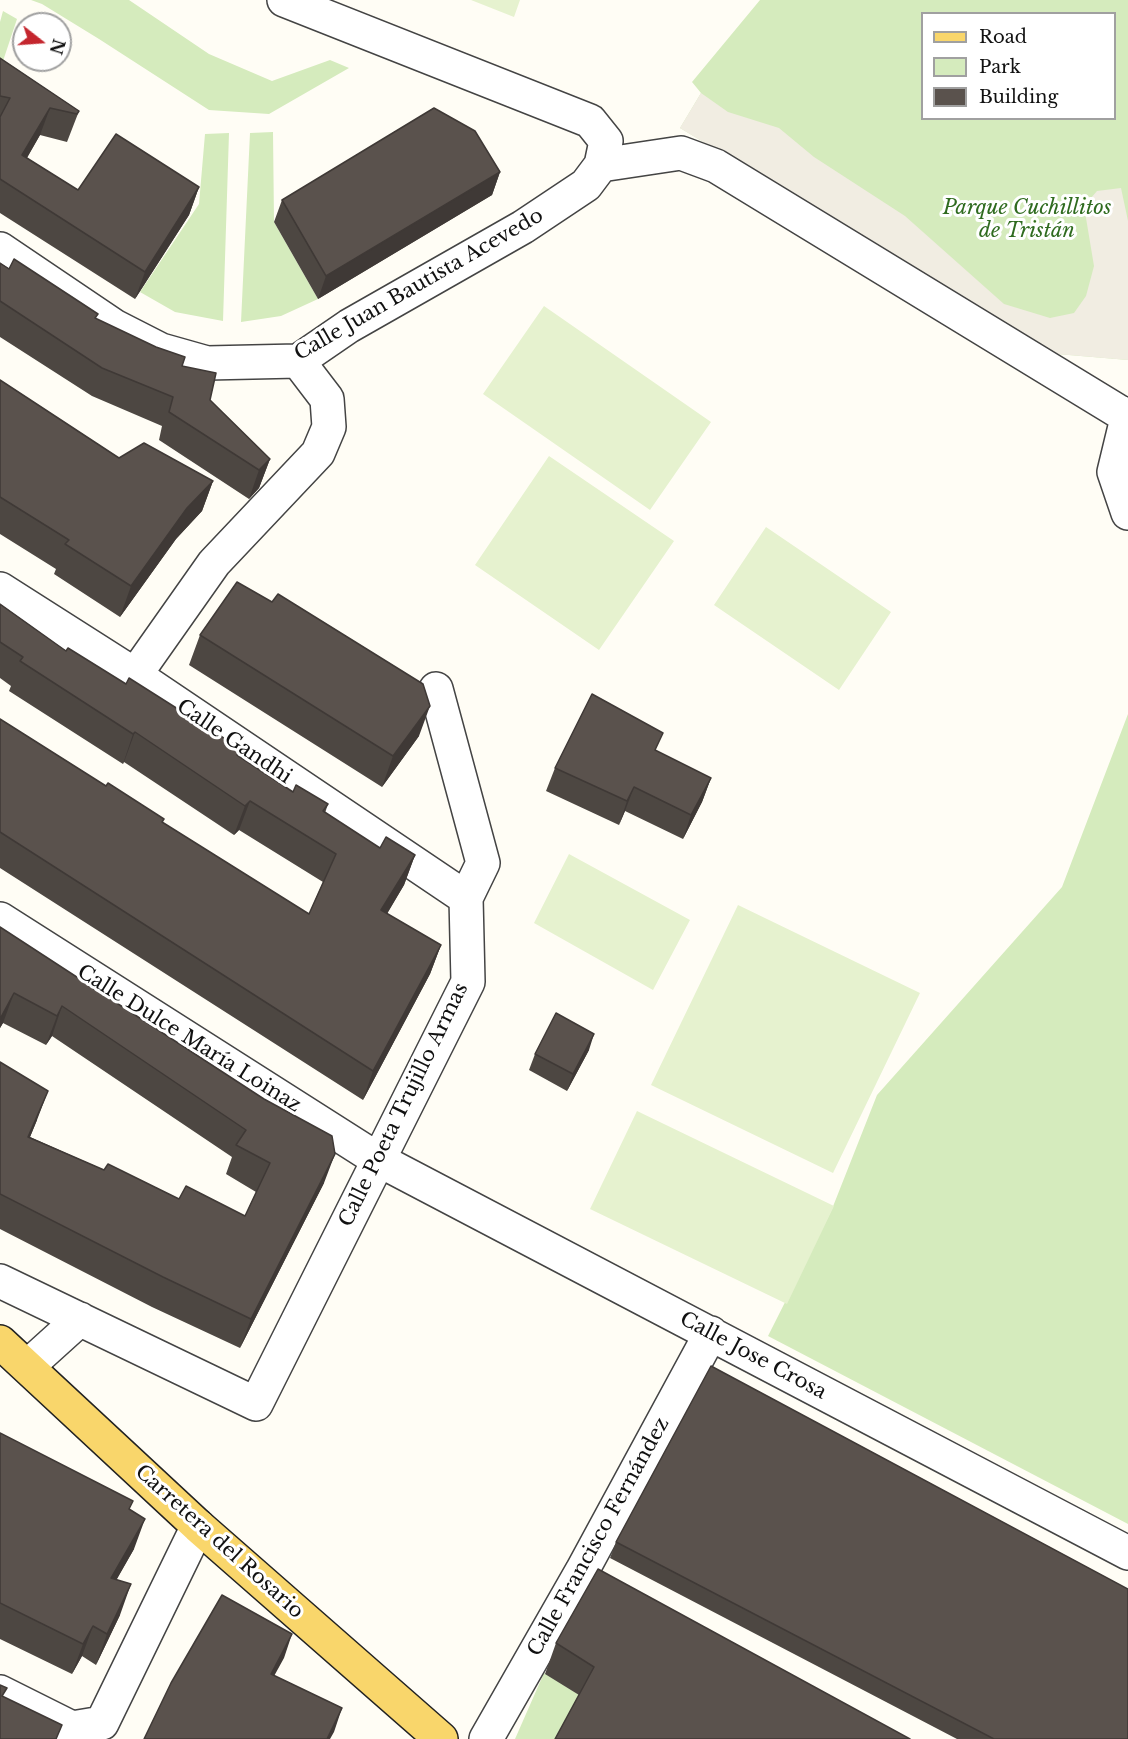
<!DOCTYPE html>
<meta charset="utf-8">
<style>
body{margin:0}
#map{position:relative;width:1128px;height:1739px;overflow:hidden;background:#fffdf5;font-family:"Libre Baskerville",serif}
canvas{display:block}
.legend{position:absolute;left:921px;top:12px;width:195px;height:108px;box-sizing:border-box;background:#fff;border:2px solid #a0a0a0;margin:0;padding:8px 10px;list-style:none;font-size:18px;color:#111}
.legend li{display:flex;align-items:center;gap:12px;height:30px}
.legend b{width:30px;border:2px solid #a0a0a0}
.north{position:absolute;left:12px;top:12px;width:60px;height:60px;box-sizing:border-box;background:#fff;border:2px solid #a0a0a0;border-radius:50%;rotate:107deg;font-size:16px;font-weight:700;line-height:24px;text-align:center;color:#111}
.north::after{content:'';display:block;margin:auto;width:21px;height:27px;background:#c4262e;clip-path:polygon(50% 0,100% 100%,50% 72%,0 100%)}
</style>
<div id="map">
<canvas width="1128" height="1739"></canvas>
<ul class="legend">
<li><b style="height:8px;background:#f9d66b"></b>Road</li>
<li><b style="height:16px;background:#d5ebbd"></b>Park</li>
<li><b style="height:16px;background:#5a524d"></b>Building</li>
</ul>
<div class="north">N</div>
</div>
<script>
const g = document.querySelector('canvas').getContext('2d');
g.lineJoin = 'round';
function fillPath(path, color) { g.fillStyle = color; g.fill(path, 'evenodd'); }
function strokePath(path, color, width, dash) { g.strokeStyle = color; g.lineWidth = width; g.lineCap = dash ? 'butt' : 'round'; g.setLineDash(dash || []); g.stroke(path); }
function label(font, color, halo, rows, align = 'center') {
  g.font = font + ' "Libre Baskerville",serif'; g.lineWidth = 6; g.setLineDash([]); g.textBaseline = 'middle'; g.strokeStyle = halo; g.fillStyle = color; for (const [text, x, y, turn = 0] of rows) {
    g.save(); g.translate(x, y); g.rotate((+turn || 0) * Math.PI / 180); g.textAlign = isNaN(turn) ? turn : align; if (halo) g.strokeText(text, 0, 0); g.fillText(text, 0, 0); g.restore();
  }
}
const green = new Path2D(`
 M 31,0 L 129,0 L 209,54 L 272,81 L 330,60 L 349,68 L 269,114 L 209,110 L 99,39 L 42,4 Z
 M 760,0 L 1128,0 L 1128,360 L 1057,354 L 680,128 L 701,93 L 692,82 ZM 922,14 L 1114,14 L 1114,118 L 922,118 Z
 M 3,11 L 17,19 L 0,70 L 0,22 Z
 M 273,132 L 274,222 L 318,299 L 281,316 L 241,322 L 250,133 Z
 M 229,133 L 223,321 L 175,312 L 140,292 L 199,204 L 205,134 Z
 M 1128,714 L 1128,1524 L 768,1336 L 832,1209 L 877,1095 L 1062,887 Z
 M 544,1673 L 583,1697 L 560,1739 L 515,1739 Z`);
const pitch = new Path2D(`
 M 471,0 L 520,0 L 514,17 Z
 M 544,306 L 711,422 L 650,510 L 483,394 Z
 M 549,456 L 674,541 L 599,650 L 475,565 Z
 M 766,527 L 891,612 L 839,690 L 714,605 Z
 M 569,854 L 690,920 L 653,990 L 534,923 Z
 M 738,905 L 920,993 L 833,1173 L 651,1085 Z
 M 637,1111 L 834,1206 L 787,1304 L 590,1209 Z`);
const plaza = new Path2D(`
 M 701,93 L 728,112 L 779,128 L 814,157 L 905,216 L 1004,304 L 1050,318 L 1074,313 L 1086,296 L 1094,266 L 1084,206 L 1097,191 L 1121,188 L 1128,221 L 1128,360 L 1057,354 L 680,128 Z`);
const minor = new Path2D(`
 M 601,165 L 681,153 L 716,166 L 1126,416
 M 0,249 L 114,326 L 161,350 L 207,363 L 298,361 L 349,326 L 523,227 L 586,185 L 601,165 L 606,141 L 590,121 L 284,0
 M 1128,414 L 1114,472 L 1128,513
 M 0,589 L 135,675 L 466,898
 M 135,675 L 214,563 L 318,453 L 329,427 L 327,399 L 298,361
 M 0,919 L 377,1159 L 1128,1553
 M 0,1281 L 256,1404 L 468,982 L 466,898 L 483,863 L 436,689
 M 28,1366 L 80,1319
 M 0,1692 L 72,1728 L 102,1723 L 198,1526
 M 486,1739 L 582,1571 L 711,1333`);
const major = new Path2D(`
 M 0,1342 L 198,1526 L 441,1739`);
const wall = new Path2D(`
 M 0,58 L 79,111 L 67,142 L 40,135 L 27,158 L 78,190 L 199,187 L 189,215 L 135,299 L 0,213 Z
 M 500,172 L 492,195 L 318,299 L 274,222 L 282,200 Z
 M 0,263 L 96,319 L 182,366 L 210,400 L 270,459 L 259,488 L 249,499 L 159,440 L 162,426 L 92,396 L 0,337 Z
 M 0,380 L 119,458 L 213,481 L 202,511 L 176,539 L 120,617 L 54,574 L 56,569 L 0,534 Z
 M 0,604 L 66,651 L 241,749 L 238,756 L 293,792 L 328,804 L 325,813 L 380,848 L 415,855 L 404,885 L 387,914 L 441,945 L 430,974 L 363,1100 L 0,868 L 0,719 L 106,786 L 164,819 L 162,822 L 309,914 L 323,882 L 239,830 L 234,835 L 124,762 L 123,764 L 9,691 L 11,686 L 0,678 Z
 M 200,635 L 419,736 L 382,787 L 189,665 Z
 M 656,751 L 711,778 L 702,802 L 683,839 L 625,811 L 619,825 L 546,791 L 555,768 Z
 M 0,927 L 324,1183 L 240,1348 L 152,1307 L 0,1229 L 0,1062 L 37,1120 L 30,1137 L 104,1170 L 179,1199 L 245,1216 L 256,1192 L 226,1174 L 232,1157 L 52,1036 L 46,1045 L 3,1023 L 0,1028 Z
 M 589,1050 L 567,1091 L 529,1070 L 535,1054 Z
 M 0,1433 L 130,1509 L 134,1549 L 116,1580 L 120,1615 L 96,1665 L 82,1656 L 72,1674 L 0,1639 Z
 M 616,1542 L 1128,1739 L 957,1739 L 610,1558 Z
 M 556,1643 L 910,1739 L 579,1695 L 545,1674 Z`);
const shadedWall = new Path2D(`
 M 50,108 L 40,135 L 12,183 L 22,155 Z
 M 500,172 L 492,195 L 318,299 L 326,276 Z
 M 199,187 L 189,215 L 135,299 L 145,272 Z
 M 270,459 L 259,488 L 249,499 L 259,470 Z
 M 213,481 L 202,511 L 176,539 L 120,617 L 131,586 L 187,508 Z
 M 430,706 L 419,736 L 382,787 L 393,756 Z
 M 135,732 L 124,762 L 123,764 L 133,734 Z
 M 711,778 L 702,802 L 683,839 L 691,815 Z
 M 634,787 L 625,811 L 619,825 L 627,801 Z
 M 250,801 L 239,830 L 234,835 L 245,806 Z
 M 415,855 L 404,885 L 371,940 L 381,910 Z
 M 441,945 L 430,974 L 363,1100 L 373,1071 Z
 M 14,993 L 3,1023 L 0,1028 L 0,1019 Z
 M 62,1006 L 52,1036 L 46,1045 L 57,1016 Z
 M 594,1034 L 589,1050 L 567,1091 L 573,1074 Z
 M 48,1091 L 37,1120 L 18,1166 L 28,1137 Z
 M 335,1154 L 324,1183 L 240,1348 L 251,1319 Z
 M 145,1519 L 134,1549 L 100,1609 L 111,1578 Z
 M 131,1584 L 120,1615 L 96,1665 L 107,1634 Z
 M 93,1626 L 82,1656 L 72,1674 L 83,1644 Z
 M 292,1634 L 284,1658 L 262,1698 L 271,1674 Z
 M 342,1708 L 334,1732 L 330,1739 L 327,1739 Z`);
const building = new Path2D(`
 M 0,58 L 79,111 L 77,114 L 50,108 L 22,155 L 78,190 L 116,134 L 199,187 L 145,272 L 0,179 L 0,117 L 10,98 L 0,96 Z
 M 434,108 L 475,131 L 500,172 L 326,276 L 282,200 Z
 M 14,259 L 98,314 L 95,318 L 156,347 L 185,357 L 182,366 L 216,373 L 210,400 L 270,459 L 259,470 L 169,412 L 173,397 L 102,368 L 0,301 L 0,263 L 9,269 Z
 M 0,380 L 119,458 L 144,443 L 213,481 L 187,508 L 131,586 L 65,544 L 69,540 L 0,497 Z
 M 237,582 L 272,602 L 278,594 L 423,684 L 430,706 L 393,756 L 200,635 Z
 M 0,604 L 66,651 L 68,648 L 126,684 L 129,678 L 241,749 L 237,755 L 293,792 L 296,785 L 328,804 L 323,811 L 380,848 L 386,837 L 415,855 L 381,910 L 441,945 L 373,1071 L 0,832 L 0,719 L 106,786 L 108,783 L 164,819 L 162,822 L 309,914 L 336,854 L 250,801 L 245,806 L 135,732 L 133,734 L 20,661 L 23,657 L 0,642 Z
 M 592,694 L 663,733 L 655,750 L 711,778 L 691,815 L 634,787 L 627,801 L 555,768 Z
 M 0,927 L 264,1099 L 332,1136 L 335,1154 L 251,1319 L 163,1277 L 0,1194 L 0,1062 L 48,1091 L 28,1137 L 104,1170 L 108,1164 L 179,1199 L 186,1186 L 245,1216 L 270,1163 L 236,1145 L 246,1130 L 62,1006 L 57,1016 L 14,993 L 0,1019 Z
 M 556,1013 L 594,1034 L 573,1074 L 535,1054 Z
 M 711,1366 L 1128,1589 L 1128,1739 L 994,1739 L 616,1542 Z
 M 0,1433 L 133,1501 L 129,1509 L 145,1519 L 111,1578 L 131,1584 L 107,1634 L 93,1626 L 83,1644 L 0,1603 Z
 M 598,1569 L 910,1739 L 555,1739 L 594,1667 L 556,1643 Z
 M 222,1595 L 292,1634 L 271,1674 L 342,1708 L 327,1739 L 144,1739 L 171,1683 Z
 M 0,1685 L 7,1688 L 2,1696 L 62,1725 L 56,1739 L 0,1739 Z`);
const parkNames = [
 ["Parque Cuchillitos",1027,208],
 ["de Tristán",1027,231]
];
const streetNames = [
 ["Calle Juan Bautista Acevedo",419,285,-30],
 ["Calle Gandhi",234,742,34],
 ["Calle Dulce María Loinaz",189,1039,32],
 ["Calle Poeta Trujillo Armas",404,1105,-64],
 ["Calle Jose Crosa",753,1356,28],
 ["Calle Francisco Fernández",599,1537,-61],
 ["Carretera del Rosario",219,1542,42]
];
fillPath(green, '#d5ebbd');
fillPath(pitch, '#e6f2cf');
fillPath(plaza, '#f1ede2');
strokePath(minor, '#444', 36);
strokePath(major, '#222', 36);
strokePath(minor, '#fff', 33);
strokePath(major, '#f9d66b', 33);
fillPath(wall, '#4d4742');
fillPath(shadedWall, '#3f3936');
fillPath(building, '#5a524d');
strokePath(building, '#3f3936', 1.5);
label('italic 20px', '#2f6b1f', '#fff', parkNames);
label('20px', '#111', '#fff', streetNames);
</script>
